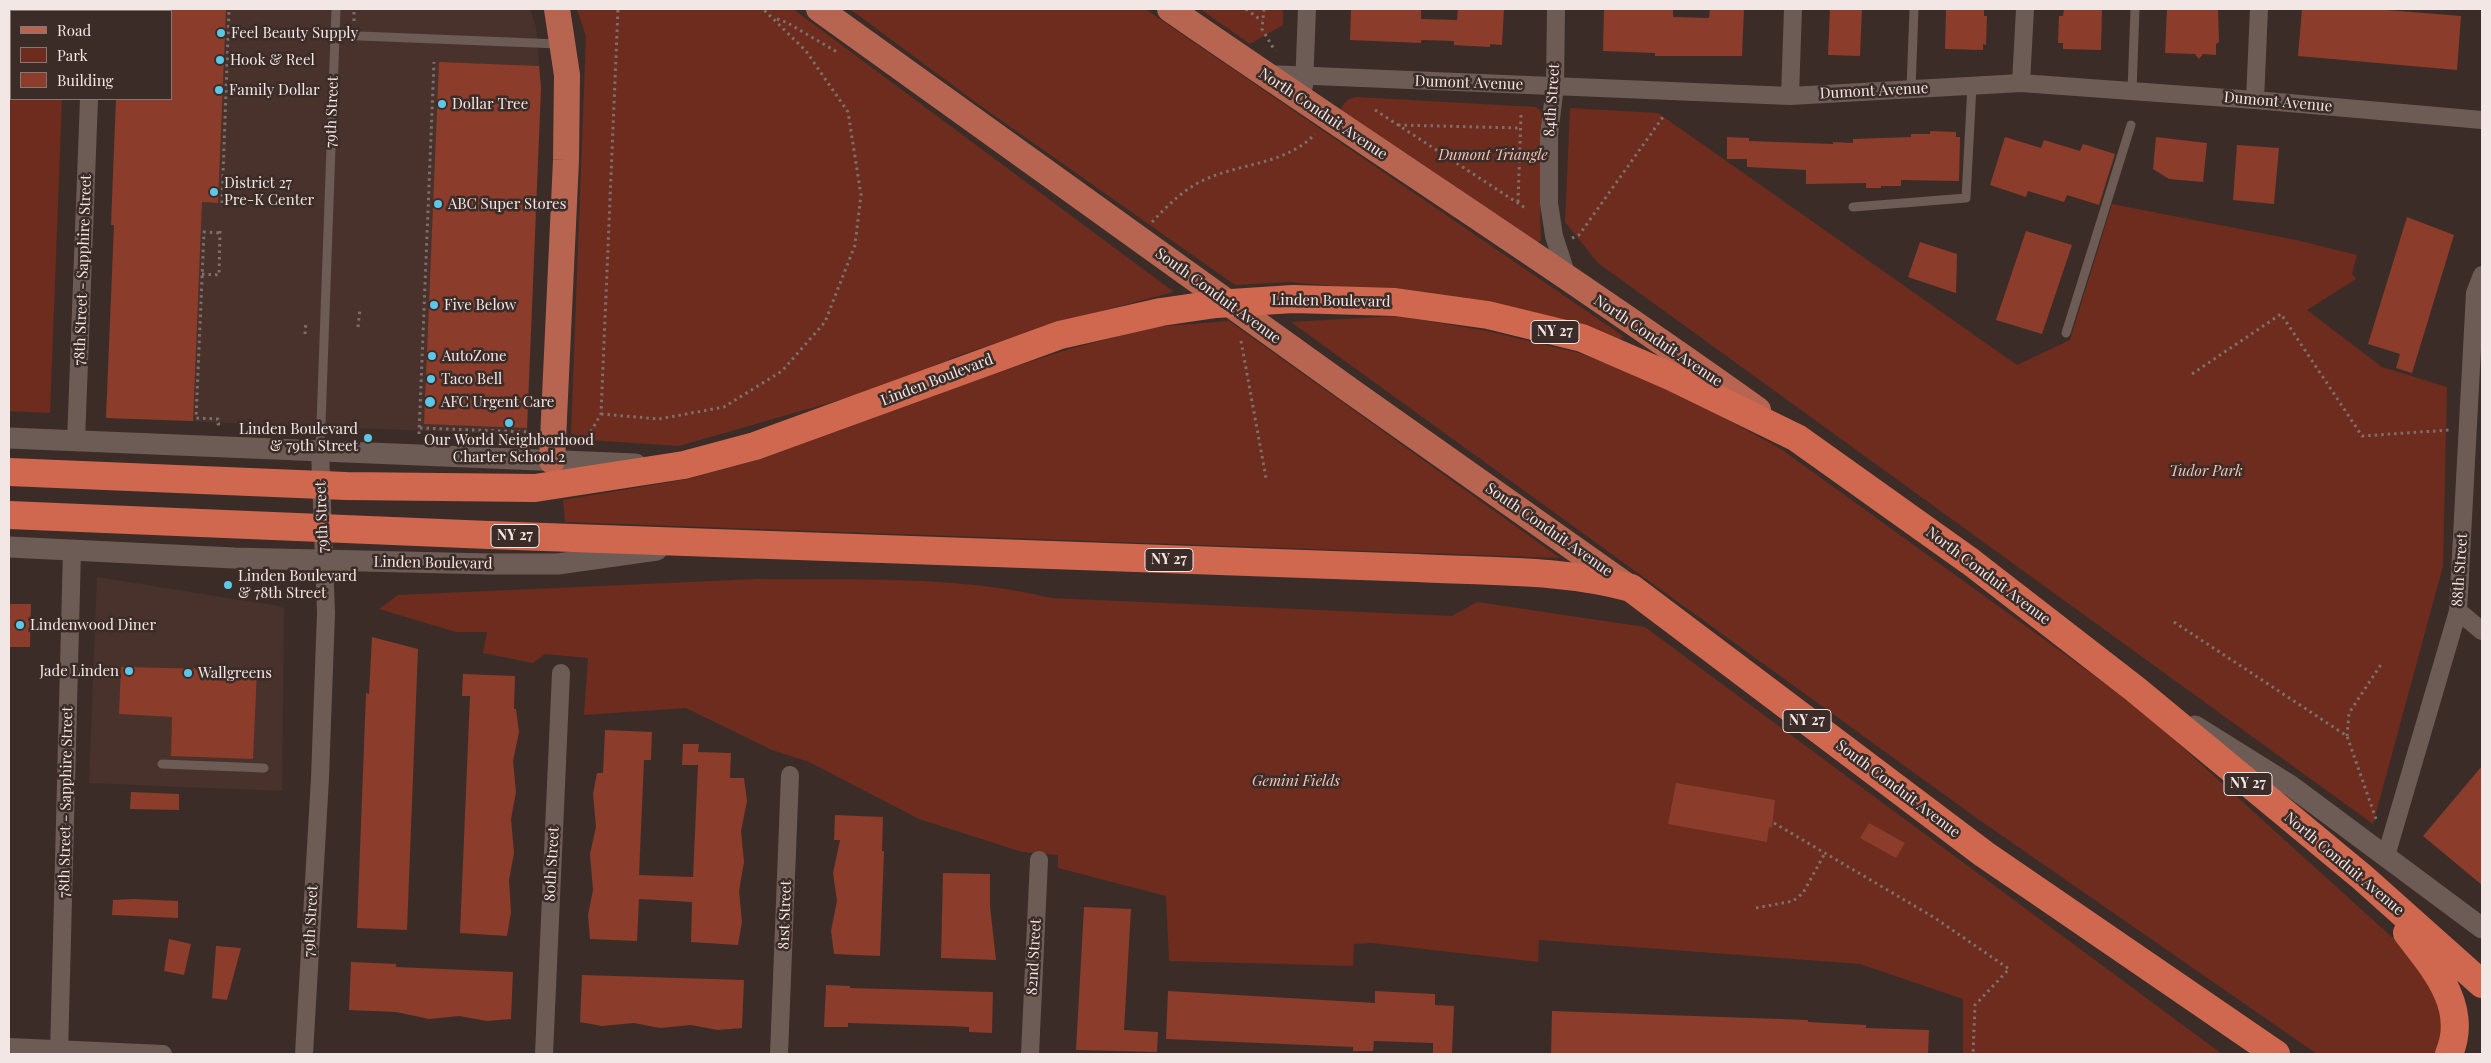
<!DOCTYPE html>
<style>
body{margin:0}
#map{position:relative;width:2491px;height:1063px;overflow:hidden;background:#3c2c28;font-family:"Playfair Display",serif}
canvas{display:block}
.frame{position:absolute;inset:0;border:10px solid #f2e7e5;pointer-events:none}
.legend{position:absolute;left:10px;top:10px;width:162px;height:90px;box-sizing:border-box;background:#3c2c28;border:1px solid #857774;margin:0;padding:6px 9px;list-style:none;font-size:15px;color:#f2e7e5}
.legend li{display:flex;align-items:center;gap:10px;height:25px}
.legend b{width:25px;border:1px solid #857774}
</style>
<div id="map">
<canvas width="2491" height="1063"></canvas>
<div class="frame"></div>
<ul class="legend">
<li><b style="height:6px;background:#b76551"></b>Road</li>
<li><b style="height:14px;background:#6d2c1d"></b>Park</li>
<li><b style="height:14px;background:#8b3c2a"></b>Building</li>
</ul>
</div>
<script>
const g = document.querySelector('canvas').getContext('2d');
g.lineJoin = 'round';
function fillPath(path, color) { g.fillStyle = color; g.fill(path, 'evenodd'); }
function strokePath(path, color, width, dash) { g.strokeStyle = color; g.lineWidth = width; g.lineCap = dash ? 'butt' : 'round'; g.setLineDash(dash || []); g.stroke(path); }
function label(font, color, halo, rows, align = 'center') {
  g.font = font + ' "Playfair Display",serif'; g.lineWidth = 5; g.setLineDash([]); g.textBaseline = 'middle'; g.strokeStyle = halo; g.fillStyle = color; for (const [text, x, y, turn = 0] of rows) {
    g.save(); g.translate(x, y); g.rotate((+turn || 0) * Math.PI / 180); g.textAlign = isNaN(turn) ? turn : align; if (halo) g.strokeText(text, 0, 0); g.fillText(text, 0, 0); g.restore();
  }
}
const built = new Path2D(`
 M 120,9 L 530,9 L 536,27 L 541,88 L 527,435 L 106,418 L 114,226 L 111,225 L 116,99 L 171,99 L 171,11 L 120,11 Z
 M 97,577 L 284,607 L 282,791 L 89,783 Z`);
const green = new Path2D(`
 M 577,9 L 793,9 L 1174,292 L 1063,321 L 963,354 L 871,391 L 679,446 L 588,440 L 571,433 L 586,37 Z
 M 850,9 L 1145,9 L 1623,336 L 1617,343 L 1396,292 L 1290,282 L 1235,285 L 978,104 Z
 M 1200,9 L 1283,9 L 1283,25 L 1250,44 Z
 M 9,47 L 11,47 L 11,99 L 62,99 L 50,413 L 9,411 Z
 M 1357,97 L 1536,107 L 1542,112 L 1545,124 L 1540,219 L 1541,241 L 1537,242 L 1343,116 L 1341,109 C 1345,101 1348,98 1357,97 Z
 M 1570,108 L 1658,113 L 2017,365 L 2070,340 L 2112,204 L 2296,240 L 2357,255 L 2352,274 L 2356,279 L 2307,310 L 2382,367 L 2447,387 L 2443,566 L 2373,824 L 1598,263 L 1565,222 Z
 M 1398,316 L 1487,331 L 1579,353 L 1662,384 L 1781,449 L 2139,708 L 2426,968 L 2444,1019 L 2437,1054 L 2317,1054 L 1978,819 L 1291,322 Z
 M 1229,321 L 1560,558 L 565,522 L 563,500 L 688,479 L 764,458 L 978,378 L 1070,349 L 1153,327 Z
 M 757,579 C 855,580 956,575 1052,598 L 1452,616 L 1477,602 L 1645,627 L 2222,1054 L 1963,1054 L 1963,999 L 1860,964 L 1539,940 L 1538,962 L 1371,943 L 1354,944 L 1353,966 L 1169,961 L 1166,896 L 1058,868 L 1058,855 L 1022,852 L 919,819 L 809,762 L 772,750 L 686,708 L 584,715 L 588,658 L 545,654 L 533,663 L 483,653 L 487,632 L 456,632 L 379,609 L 398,595 Z`);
const building = new Path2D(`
 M 171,9 L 226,9 L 218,203 L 202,202 L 193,421 L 106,418 L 114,225 L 111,225 L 116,99 L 171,99 Z
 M 1351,9 L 1421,9 L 1421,19 L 1457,20 L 1458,9 L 1504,9 L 1502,45 L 1490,44 L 1490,47 L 1454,45 L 1454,41 L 1421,40 L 1421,43 L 1350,40 Z
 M 1604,9 L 1673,9 L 1673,17 L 1709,18 L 1710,9 L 1744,9 L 1742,56 L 1655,56 L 1655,53 L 1603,51 Z
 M 1830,9 L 1862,9 L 1860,56 L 1828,55 Z
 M 1946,9 L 1984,9 L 1984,16 L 1987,16 L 1986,45 L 1983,44 L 1983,50 L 1945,49 Z
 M 2064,9 L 2102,9 L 2101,50 L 2063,49 L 2063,43 L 2058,43 L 2059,16 L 2063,16 Z
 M 2167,9 L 2218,9 L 2219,42 L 2216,44 L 2216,55 L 2203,54 L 2199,59 L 2195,54 L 2165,53 Z
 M 2302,9 L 2374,9 L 2461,16 L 2457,70 L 2298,56 Z
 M 439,62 L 539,66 L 541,88 L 527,428 L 424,424 Z
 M 1930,131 L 1956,132 L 1956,137 L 1960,137 L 1959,181 L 1901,180 L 1901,186 L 1881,186 L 1881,188 L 1866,188 L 1866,183 L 1806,184 L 1806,170 L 1747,167 L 1747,159 L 1727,159 L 1727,137 L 1749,138 L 1749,141 L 1833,144 L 1833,142 L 1853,143 L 1853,139 L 1911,137 L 1911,134 L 1930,134 Z
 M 2005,137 L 2041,148 L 2044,140 L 2080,151 L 2083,144 L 2115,154 L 2099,205 L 2067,195 L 2064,202 L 2028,191 L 2026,197 L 1990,185 Z
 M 2156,137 L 2207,143 L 2203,182 L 2169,179 L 2153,169 Z
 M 2237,145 L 2279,148 L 2274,204 L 2233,200 Z
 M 2407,217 L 2454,235 L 2412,373 L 2396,368 L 2400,354 L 2368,344 Z
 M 2026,231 L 2072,245 L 2042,334 L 1996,320 Z
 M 1920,242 L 1957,254 L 1956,293 L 1908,277 Z
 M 9,604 L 31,604 L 30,647 L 9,647 Z
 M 372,637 L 418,649 L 407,930 L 357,928 L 366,693 L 369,694 Z
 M 121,667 L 257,670 L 253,759 L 171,756 L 172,717 L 119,714 Z
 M 463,674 L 515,676 L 514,709 L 516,709 L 519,732 L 513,761 L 516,792 L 511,819 L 514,853 L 509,880 L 511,912 L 507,936 L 460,933 L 470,696 L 462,696 Z
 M 605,730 L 652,732 L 651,760 L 644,760 L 639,875 L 693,877 L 698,765 L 682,765 L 683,744 L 699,744 L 698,752 L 731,753 L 730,778 L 744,778 L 747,801 L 741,831 L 744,862 L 739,891 L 742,922 L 738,945 L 691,942 L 692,902 L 639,899 L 637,941 L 590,939 L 588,915 L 593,890 L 590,854 L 596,827 L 593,794 L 597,773 L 603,773 Z
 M 2482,766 L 2482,885 L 2423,836 Z
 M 1676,783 L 1775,800 L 1772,828 L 1769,827 L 1767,842 L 1668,824 Z
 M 131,792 L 179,794 L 179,810 L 130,809 Z
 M 835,815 L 883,817 L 882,851 L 884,851 L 880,956 L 834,954 L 831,931 L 837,901 L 833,873 L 840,840 L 834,840 Z
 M 1869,823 L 1905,843 L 1896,858 L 1860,838 Z
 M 943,873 L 990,874 L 990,906 L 996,960 L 941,958 Z
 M 134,899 L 178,901 L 178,918 L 112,915 L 113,900 Z
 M 1084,907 L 1131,909 L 1124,1030 L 1158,1032 L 1157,1052 L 1076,1050 Z
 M 169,939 L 191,944 L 184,975 L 164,971 Z
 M 216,946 L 241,948 L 227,1000 L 212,998 Z
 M 351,962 L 396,964 L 396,967 L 513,972 L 511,1019 L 487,1021 L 459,1016 L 429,1019 L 396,1012 L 349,1010 Z
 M 582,975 L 744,980 L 742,1028 L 718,1030 L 691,1025 L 660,1028 L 634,1023 L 602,1026 L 580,1022 Z
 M 826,985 L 850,986 L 850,988 L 993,992 L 992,1033 L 969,1032 L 969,1027 L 949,1026 L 848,1023 L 848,1027 L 824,1027 Z
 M 1168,991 L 1375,1003 L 1375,991 L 1435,994 L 1435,1005 L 1454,1006 L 1452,1054 L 1433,1054 L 1433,1043 L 1374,1041 L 1373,1051 L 1353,1051 L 1353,1047 L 1166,1039 Z
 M 1552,1011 L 1808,1020 L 1808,1022 L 1866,1025 L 1866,1028 L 1929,1030 L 1928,1054 L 1551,1054 Z`);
const path = new Path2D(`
 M 1246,9 L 1262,21
 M 1264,9 L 1262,29 L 1275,51
 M 777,19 L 786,22 L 837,52
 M 354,21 L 354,9
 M 1375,110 L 1527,209
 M 1398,125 L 1520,128
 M 1518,202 L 1521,114
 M 222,203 L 229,9
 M 1152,222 C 1168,205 1185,188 1206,179 C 1242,163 1287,164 1315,134
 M 1572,238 L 1579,235 L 1663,117
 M 202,274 L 219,275 L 220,230
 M 358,327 L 360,309
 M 305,334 L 306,322
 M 1241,341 L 1266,478
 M 2192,374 L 2281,314 L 2362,436 L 2450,430
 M 601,414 L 659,419 L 724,407 L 782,371 L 825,322 L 855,245 L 861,195 L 848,112 L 806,51 L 763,9
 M 220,424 L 218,424 L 218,419 L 196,418 L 204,232 L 221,233
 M 420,428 L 530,432
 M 419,434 L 434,62
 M 584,443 L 601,414 L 618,9
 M 2174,622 L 2347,736 L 2376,819
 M 2347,736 L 2349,713 L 2382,663
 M 1774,823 L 1935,918 L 2009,969 L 1975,1005 L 1973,1054
 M 1756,908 L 1793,901 L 1803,893 L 1825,853`);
const service = new Path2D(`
 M 335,35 L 559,44
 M 1911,89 L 1914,9
 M 2132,90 L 2135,9
 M 1853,207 L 1966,198 L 1972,85
 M 2066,333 L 2131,125
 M 320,451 L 336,9
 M 162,764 L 264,768`);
const minor = new Path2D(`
 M 1556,9 L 1555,86 L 1549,135 L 1549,203 L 1554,236 L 1568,279
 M 93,11 L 93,9
 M 9,27 L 11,28
 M 1267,74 L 1790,96 L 2021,83 L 2255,100 L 2482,120
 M 2021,83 L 2025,9
 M 1304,86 L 1307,9
 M 1790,96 L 1793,9
 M 2255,100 L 2259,9
 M 76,441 L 89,99
 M 2458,611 L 2482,631
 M 2386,856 L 2458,611 L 2475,293 L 2482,275
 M 9,1047 L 163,1054
 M 59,1054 L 72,550
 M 304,1054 L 320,778 L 326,613 L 320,451
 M 544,1054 L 561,673
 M 779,1054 L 790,775
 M 1030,1054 L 1039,860`);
const tertiary = new Path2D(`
 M 9,438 L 636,464
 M 9,547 L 234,558 L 490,564 L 558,564 L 657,550
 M 2195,726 L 2291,786 L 2482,928`);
const primary = new Path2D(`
 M 819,9 L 1351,391 L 1630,588
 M 1170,9 C 1365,144 1565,272 1758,410
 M 552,461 L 566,160 L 567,75 L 557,9`);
const trunk = new Path2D(`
 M 9,472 L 346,486 L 535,488 L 684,465 L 755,446 L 1060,335 L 1161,312 L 1216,304 L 1293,299 L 1395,302 L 1488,315 L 1582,338 L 1672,377 L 1797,438 L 1971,562 L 2135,689 L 2362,877 L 2482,984
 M 9,515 L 489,535 L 1417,568 C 1487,572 1562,569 1631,588 L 1984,854 L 2276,1054
 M 2407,933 C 2434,968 2469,1007 2449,1054`);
const markers = [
 [221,33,5,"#5bc8e7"],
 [220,60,5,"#5bc8e7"],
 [219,90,5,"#5bc8e7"],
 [442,104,5,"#5bc8e7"],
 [214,192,5,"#5bc8e7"],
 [438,204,5,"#5bc8e7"],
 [434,305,5,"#5bc8e7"],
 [432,356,5,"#5bc8e7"],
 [431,379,5,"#5bc8e7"],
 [430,402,6,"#5bc8e7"],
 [509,423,5,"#5bc8e7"],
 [368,438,5,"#5bc8e7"],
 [228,585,5,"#5bc8e7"],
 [20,625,5,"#5bc8e7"],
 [129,671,5,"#5bc8e7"],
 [188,673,5,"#5bc8e7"]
];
const shields = [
 [1555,332,48],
 [515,536,48],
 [1169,560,48],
 [1807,721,48],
 [2248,784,48]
];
const shieldNames = [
 ["NY 27",1555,332],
 ["NY 27",515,536],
 ["NY 27",1169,560],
 ["NY 27",1807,721],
 ["NY 27",2248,784]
];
const poiNames = [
 ["Feel Beauty Supply",231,33],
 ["Hook & Reel",230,60],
 ["Family Dollar",229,90],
 ["Dollar Tree",452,104],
 ["District 27",224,183],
 ["Pre-K Center",224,200],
 ["ABC Super Stores",448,204],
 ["Five Below",444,305],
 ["AutoZone",442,356],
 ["Taco Bell",441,379],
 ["AFC Urgent Care",441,402],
 ["Linden Boulevard",358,429,"right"],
 ["& 79th Street",358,446,"right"],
 ["Our World Neighborhood",509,440,"center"],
 ["Charter School 2",509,457,"center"],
 ["Linden Boulevard",238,576],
 ["& 78th Street",238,593],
 ["Lindenwood Diner",30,625],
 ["Jade Linden",119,671,"right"],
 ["Wallgreens",198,673]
];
const streetNames = [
 ["Dumont Avenue",1469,83,2],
 ["Dumont Avenue",1874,91,-3],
 ["84th Street",1552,100,-86],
 ["Dumont Avenue",2278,102,5],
 ["79th Street",332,112,-88],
 ["North Conduit Avenue",1323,114,34],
 ["78th Street - Sapphire Street",83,270,-88],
 ["South Conduit Avenue",1218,296,36],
 ["Linden Boulevard",1331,301,1],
 ["North Conduit Avenue",1658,341,34],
 ["Linden Boulevard",937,380,-21],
 ["79th Street",322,517,-92],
 ["South Conduit Avenue",1549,530,35],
 ["Linden Boulevard",433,563,1],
 ["88th Street",2460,570,-86],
 ["North Conduit Avenue",1988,576,37],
 ["South Conduit Avenue",1898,789,37],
 ["78th Street - Sapphire Street",66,802,-89],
 ["80th Street",552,864,-87],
 ["North Conduit Avenue",2344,864,40],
 ["81st Street",785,915,-88],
 ["79th Street",311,921,-87],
 ["82nd Street",1034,957,-87]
];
const parkNames = [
 ["Dumont Triangle",1493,155],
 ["Tudor Park",2206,471],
 ["Gemini Fields",1296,781]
];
fillPath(built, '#49322c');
fillPath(green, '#6d2c1d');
fillPath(building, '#8b3c2a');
strokePath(path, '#7d6f6c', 3, [2.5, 4]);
strokePath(service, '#6d5b56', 9);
strokePath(minor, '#6d5b56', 18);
strokePath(tertiary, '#6d5b56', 21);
strokePath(primary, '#b76551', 26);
strokePath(trunk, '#d06850', 28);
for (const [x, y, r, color] of markers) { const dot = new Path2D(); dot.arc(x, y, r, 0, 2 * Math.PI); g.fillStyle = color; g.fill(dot); strokePath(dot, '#3c2c28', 2); }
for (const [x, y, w] of shields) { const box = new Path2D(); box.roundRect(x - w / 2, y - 11.5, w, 23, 4); g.fillStyle = '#3c2c28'; g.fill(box); strokePath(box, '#f2e7e5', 1); }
label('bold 14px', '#f2e7e5', null, shieldNames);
label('15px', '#f2e7e5', '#3c2c28', poiNames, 'left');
label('15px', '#f2e7e5', '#3c2c28', streetNames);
label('italic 15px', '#f4c5b9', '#3c2c28', parkNames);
</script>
